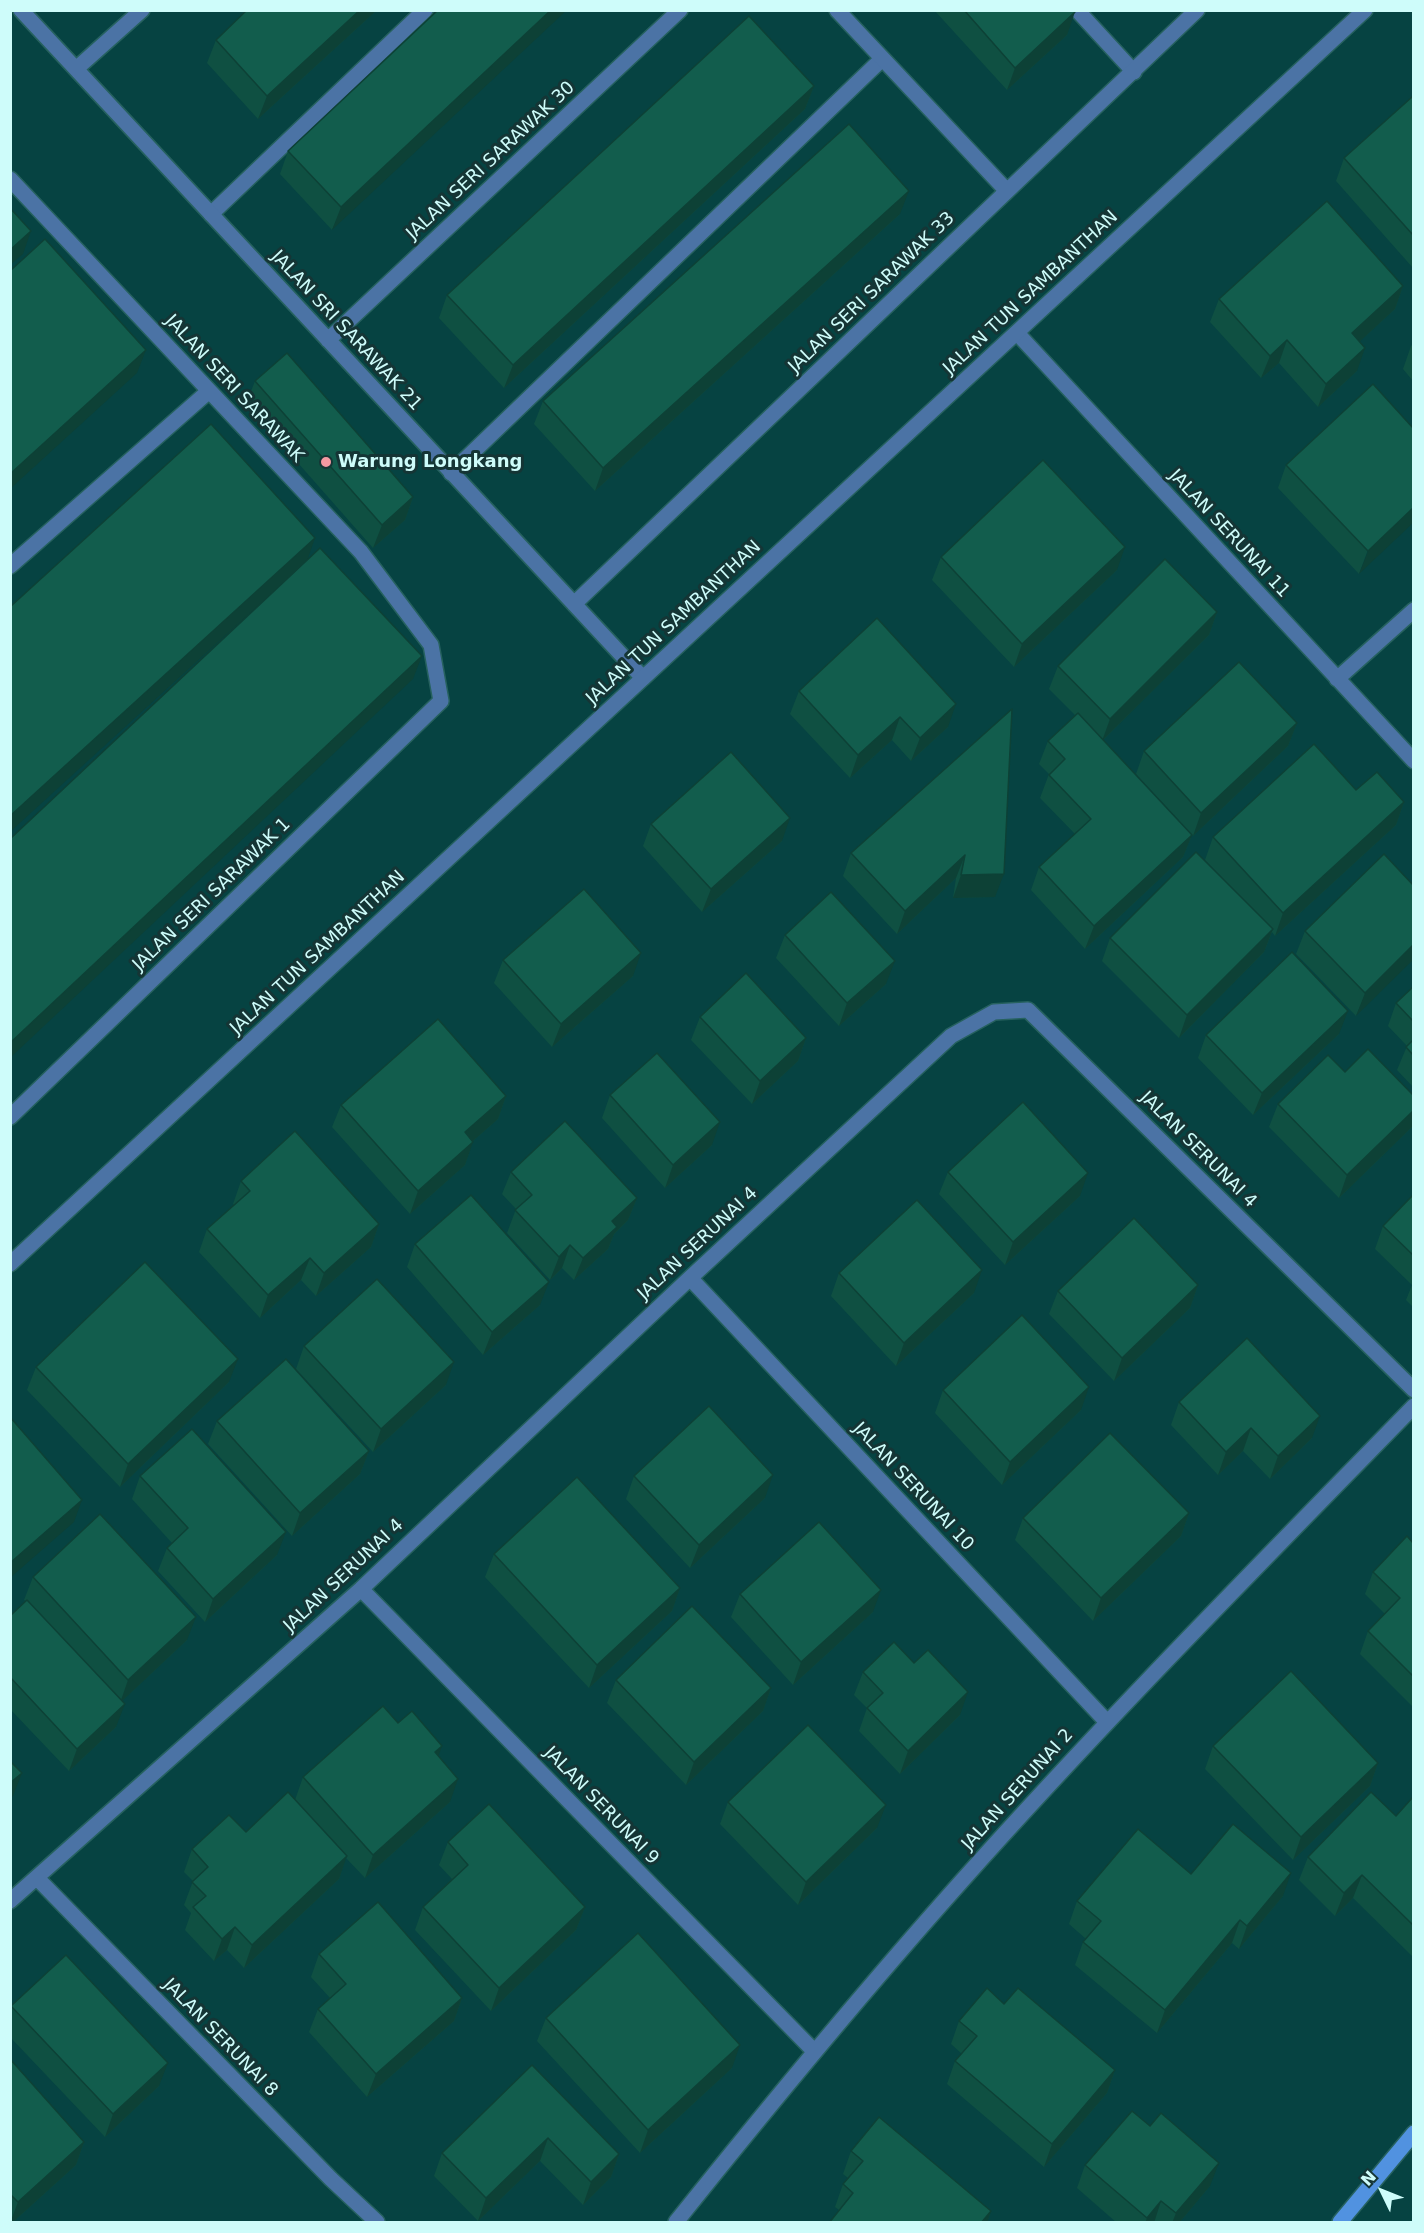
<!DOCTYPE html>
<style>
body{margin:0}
#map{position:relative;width:1424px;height:2233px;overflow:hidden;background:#064342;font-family:"DejaVu Sans",sans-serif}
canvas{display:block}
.frame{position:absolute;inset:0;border:12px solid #cefcfa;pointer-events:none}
.north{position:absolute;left:1352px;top:2161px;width:60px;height:60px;-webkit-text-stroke:4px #153535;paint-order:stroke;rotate:313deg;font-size:16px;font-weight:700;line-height:24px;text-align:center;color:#cefcfa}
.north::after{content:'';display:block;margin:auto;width:21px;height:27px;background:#cefcfa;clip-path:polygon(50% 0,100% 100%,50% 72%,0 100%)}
</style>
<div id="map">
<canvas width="1424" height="2233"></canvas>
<div class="frame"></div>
<div class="north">N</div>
</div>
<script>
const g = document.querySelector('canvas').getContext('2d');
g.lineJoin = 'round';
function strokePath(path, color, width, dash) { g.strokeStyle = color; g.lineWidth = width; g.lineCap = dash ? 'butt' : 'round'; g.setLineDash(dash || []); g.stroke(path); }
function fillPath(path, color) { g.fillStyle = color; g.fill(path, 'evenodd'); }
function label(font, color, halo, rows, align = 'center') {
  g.font = font + ' "DejaVu Sans",sans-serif'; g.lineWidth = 6; g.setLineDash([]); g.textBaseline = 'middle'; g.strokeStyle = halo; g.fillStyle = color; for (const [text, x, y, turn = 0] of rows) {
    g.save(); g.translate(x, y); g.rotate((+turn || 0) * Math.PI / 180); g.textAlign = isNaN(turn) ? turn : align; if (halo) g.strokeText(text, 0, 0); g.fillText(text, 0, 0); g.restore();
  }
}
const service = new Path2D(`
 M 1077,10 L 1134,72
 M 211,214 L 425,10
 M 451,473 L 882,59`);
const minor = new Path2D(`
 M 21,10 L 643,678
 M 837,10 L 1007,191
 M 76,69 L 142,10
 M 10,179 L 361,552 L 431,645 L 441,701 L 10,1117
 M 1017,333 L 1414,761
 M 328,340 L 680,10
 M 10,566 L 209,391
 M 574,604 L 1197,10
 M 1337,679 L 1414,610
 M 690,1278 L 1107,1722
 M 361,1589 L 814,2051
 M 37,1878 L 331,2179 L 377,2222
 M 10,1901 L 361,1589 L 690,1278 L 951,1036 L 994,1012 L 1028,1010 L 1414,1390
 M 676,2222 C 768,2107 862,1993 960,1883 C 1106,1719 1261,1563 1414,1406`);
const tertiary = new Path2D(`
 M 10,1264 L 1365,10`);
const secondary = new Path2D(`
 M 1340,2222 L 1414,2133`);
const wall = new Path2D(`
 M 377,10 L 258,119 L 207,63 L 216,40 Z
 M 438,10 L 332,230 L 280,174 L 288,151 Z
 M 934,10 L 1074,10 L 1067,35 L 1007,90 Z
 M 814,86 L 805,109 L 504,388 L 439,318 L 447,295 Z
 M 1413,99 L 1413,268 L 1336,181 L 1344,158 Z
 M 900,214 L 595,491 L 534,424 L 543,401 Z
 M 1403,286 L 1395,309 L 1359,342 L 1357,371 L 1318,407 L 1279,363 L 1261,378 L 1210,322 L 1219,299 Z
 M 1413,344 L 1413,381 L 1403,369 L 1411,346 Z
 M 255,381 L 413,497 L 405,520 L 373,548 L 246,404 Z
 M 1413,428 L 1359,574 L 1278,488 L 1286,465 Z
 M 941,557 L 1117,570 L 1014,667 L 932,580 Z
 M 1217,612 L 1209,635 L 1103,740 L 1192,835 L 1183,857 L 1085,949 L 1031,890 L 1039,867 L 1075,834 L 1040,798 L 1049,774 L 1039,764 L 1048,741 L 1075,715 L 1049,689 L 1058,666 Z
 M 799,691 L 948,727 L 911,761 L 892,740 L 850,778 L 790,714 Z
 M 1012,709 L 995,897 L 953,898 L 956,878 L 897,934 L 843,876 L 851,853 Z
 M 1297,723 L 1288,746 L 1193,836 L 1136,774 L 1144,751 Z
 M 1356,790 L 1404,802 L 1396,825 L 1275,936 L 1272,932 L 1264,952 L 1179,1038 L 1102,961 L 1110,938 L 1223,879 L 1205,860 L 1213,837 Z
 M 651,824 L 782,841 L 702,912 L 643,846 Z
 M 1413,885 L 1356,1016 L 1296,954 L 1305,931 Z
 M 785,935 L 886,984 L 839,1026 L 776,958 Z
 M 503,960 L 633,976 L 552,1047 L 494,983 Z
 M 1413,987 L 1413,1087 L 1397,1070 L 1407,1046 L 1388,1026 L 1396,1003 Z
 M 700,1017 L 806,1038 L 798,1061 L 752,1104 L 691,1040 Z
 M 1339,1034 L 1253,1115 L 1198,1058 L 1206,1035 Z
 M 1345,1072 L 1413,1126 L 1339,1198 L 1269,1127 L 1278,1104 Z
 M 610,1095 L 712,1145 L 665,1188 L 602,1118 Z
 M 506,1096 L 498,1119 L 473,1141 L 465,1165 L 410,1214 L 332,1127 L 341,1105 Z
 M 511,1172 L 637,1198 L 628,1220 L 614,1234 L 608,1249 L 574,1280 L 562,1268 L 550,1280 L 507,1233 L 516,1209 L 502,1194 Z
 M 948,1172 L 1080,1196 L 1005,1265 L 939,1194 Z
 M 241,1181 L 379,1224 L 371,1247 L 316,1296 L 301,1280 L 260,1318 L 199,1252 L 207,1229 L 234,1205 L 233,1204 Z
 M 1413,1195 L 1413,1307 L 1406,1300 L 1412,1285 L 1375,1249 L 1383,1226 Z
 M 415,1244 L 540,1305 L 483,1355 L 407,1267 Z
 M 839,1273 L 974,1293 L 896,1366 L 831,1296 Z
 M 1198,1285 L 1190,1308 L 1114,1381 L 1049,1314 L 1058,1291 Z
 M 304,1346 L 446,1385 L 373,1452 L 296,1369 Z
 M 36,1367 L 229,1382 L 120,1487 L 27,1390 Z
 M 943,1390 L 1081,1410 L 1002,1485 L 935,1413 Z
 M 1179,1402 L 1312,1438 L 1270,1479 L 1243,1451 L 1218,1475 L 1171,1425 Z
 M 217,1421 L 369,1451 L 360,1474 L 292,1536 L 208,1444 Z
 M 140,1476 L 277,1555 L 205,1622 L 158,1571 L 167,1548 L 172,1543 L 132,1499 Z
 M 634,1476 L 765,1498 L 690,1568 L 626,1499 Z
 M 1189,1513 L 1181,1536 L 1093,1621 L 1015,1540 L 1023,1518 Z
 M 1413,1543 L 1413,1707 L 1360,1654 L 1368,1631 L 1385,1614 L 1365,1594 L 1373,1572 Z
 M 494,1554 L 680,1588 L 672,1611 L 589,1688 L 485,1577 Z
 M 33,1577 L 187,1640 L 122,1701 L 116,1727 L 69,1771 L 10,1709 L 10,1616 L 26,1601 L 24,1600 Z
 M 740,1594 L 873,1612 L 793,1685 L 731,1617 Z
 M 863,1672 L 960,1715 L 900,1774 L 859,1731 L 867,1708 L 854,1695 Z
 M 616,1680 L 771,1688 L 763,1711 L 686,1785 L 607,1703 Z
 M 398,1723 L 438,1756 L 450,1802 L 365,1878 L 346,1858 L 339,1879 L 244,1968 L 227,1950 L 214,1961 L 185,1930 L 191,1913 L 184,1905 L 193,1881 L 184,1872 L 192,1849 L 246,1832 L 295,1800 L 303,1777 Z
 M 1213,1746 L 1378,1763 L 1370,1786 L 1293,1860 L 1205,1769 Z
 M 1413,1797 L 1413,1957 L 1353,1898 L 1335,1916 L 1299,1880 L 1308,1857 L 1396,1816 Z
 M 728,1802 L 877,1828 L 798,1905 L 720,1824 Z
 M 448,1842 L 585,1907 L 576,1930 L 491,2011 L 415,1930 L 423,1907 L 452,1879 L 439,1865 Z
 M 1283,1896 L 1239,1949 L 1232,1943 L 1157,2033 L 1075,1965 L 1083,1942 L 1086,1939 L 1069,1924 L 1077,1901 Z
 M 319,1954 L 462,1998 L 454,2021 L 367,2097 L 309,2032 L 318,2009 L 330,1998 L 311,1977 Z
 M 1004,2004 L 1115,2070 L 1107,2093 L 1044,2167 L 947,2084 L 955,2061 L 962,2054 L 951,2044 L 959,2021 Z
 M 11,2006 L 159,2086 L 105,2137 L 10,2037 Z
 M 546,2018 L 732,2068 L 640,2153 L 537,2041 Z
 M 10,2059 L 84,2142 L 76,2165 L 12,2223 L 10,2223 Z
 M 532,2065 L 619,2154 L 611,2177 L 583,2205 L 540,2161 L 478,2221 L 434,2176 L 442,2153 Z
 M 851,2151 L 991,2211 L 987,2223 L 829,2223 L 839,2210 L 835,2207 L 843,2184 L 848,2178 L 843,2174 Z
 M 1085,2165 L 1210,2186 L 1179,2223 L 1117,2223 L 1077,2188 Z`);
const shadedWall = new Path2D(`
 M 360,10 L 377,10 L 258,119 L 267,96 Z
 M 551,10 L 567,10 L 332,230 L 341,207 Z
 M 1075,12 L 1067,35 L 1007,90 L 1015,68 Z
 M 814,86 L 805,109 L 504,388 L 513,365 Z
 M 909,191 L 900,214 L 595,491 L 603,468 Z
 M 31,231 L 23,254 L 10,265 L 10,250 Z
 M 1403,286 L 1395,309 L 1344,356 L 1352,333 Z
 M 1287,340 L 1279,363 L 1261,378 L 1270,356 Z
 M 1365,348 L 1357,371 L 1318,407 L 1326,384 Z
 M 146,350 L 137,373 L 10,489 L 10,474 Z
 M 413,497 L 405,520 L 373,548 L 382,525 Z
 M 1413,508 L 1413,523 L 1359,574 L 1368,551 Z
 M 315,538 L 307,561 L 10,832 L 10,816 Z
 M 1125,547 L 1117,570 L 1014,667 L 1022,644 Z
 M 1217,612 L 1209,635 L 1102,741 L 1110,719 Z
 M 422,656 L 413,679 L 10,1058 L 10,1043 Z
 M 956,704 L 948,727 L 911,761 L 920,738 Z
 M 900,717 L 892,740 L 850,778 L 858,755 Z
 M 1297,723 L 1288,746 L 1193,836 L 1201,813 Z
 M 1404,802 L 1396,825 L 1275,936 L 1283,913 Z
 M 790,818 L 782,841 L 702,912 L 711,889 Z
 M 1192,835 L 1183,857 L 1085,949 L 1094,926 Z
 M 965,855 L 956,878 L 897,934 L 905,911 Z
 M 1004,874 L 995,897 L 953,898 L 961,875 Z
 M 1273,929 L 1264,952 L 1179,1038 L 1187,1015 Z
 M 1413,945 L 1413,960 L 1356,1016 L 1365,993 Z
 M 641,953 L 633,976 L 552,1047 L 561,1024 Z
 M 895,961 L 886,984 L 839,1026 L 847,1003 Z
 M 1348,1011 L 1339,1034 L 1253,1115 L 1262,1093 Z
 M 806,1038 L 798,1061 L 752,1104 L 760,1081 Z
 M 506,1096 L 498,1119 L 457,1155 L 465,1132 Z
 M 1413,1111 L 1413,1126 L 1339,1198 L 1347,1175 Z
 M 720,1122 L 712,1145 L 665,1188 L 673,1165 Z
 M 473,1142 L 465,1165 L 410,1214 L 418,1191 Z
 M 1088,1173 L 1080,1196 L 1005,1265 L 1013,1242 Z
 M 637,1198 L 628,1220 L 614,1234 L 608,1249 L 574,1280 L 583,1258 L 612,1221 Z
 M 379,1224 L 371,1247 L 316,1296 L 324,1273 Z
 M 570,1245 L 562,1268 L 550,1280 L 559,1257 Z
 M 310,1258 L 301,1280 L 260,1318 L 268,1295 Z
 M 982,1270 L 974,1293 L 896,1366 L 904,1343 Z
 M 549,1282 L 540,1305 L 483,1355 L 492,1332 Z
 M 1198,1285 L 1190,1308 L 1114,1381 L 1122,1358 Z
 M 238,1359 L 229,1382 L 120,1487 L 128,1464 Z
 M 454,1362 L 446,1385 L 373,1452 L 381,1429 Z
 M 1089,1387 L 1081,1410 L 1002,1485 L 1010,1462 Z
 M 1320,1416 L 1312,1438 L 1270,1479 L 1278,1456 Z
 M 1251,1428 L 1243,1451 L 1218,1475 L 1226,1452 Z
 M 369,1451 L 360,1474 L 292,1536 L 300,1513 Z
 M 773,1475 L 765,1498 L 690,1568 L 699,1545 Z
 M 82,1500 L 74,1522 L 10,1578 L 10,1563 Z
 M 1189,1513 L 1181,1536 L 1093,1621 L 1101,1598 Z
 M 286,1532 L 277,1555 L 205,1622 L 213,1599 Z
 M 680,1588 L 672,1611 L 589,1688 L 597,1665 Z
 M 881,1590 L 873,1612 L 793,1685 L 801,1662 Z
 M 196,1617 L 187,1640 L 120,1703 L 128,1680 Z
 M 771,1688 L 763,1711 L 686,1785 L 694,1762 Z
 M 968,1692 L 960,1715 L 900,1774 L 908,1751 Z
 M 125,1704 L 116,1727 L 69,1771 L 77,1749 Z
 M 442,1746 L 434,1769 L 435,1752 Z
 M 1378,1763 L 1370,1786 L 1293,1860 L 1301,1837 Z
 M 22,1773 L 13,1796 L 10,1799 L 10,1783 Z
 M 458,1779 L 450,1802 L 365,1878 L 373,1855 Z
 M 886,1805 L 877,1828 L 798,1905 L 806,1882 Z
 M 347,1856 L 339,1879 L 244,1968 L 252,1945 Z
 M 1291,1873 L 1283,1896 L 1239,1949 L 1247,1926 Z
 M 1362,1875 L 1353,1898 L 1335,1916 L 1344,1893 Z
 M 585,1907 L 576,1930 L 491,2011 L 499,1988 Z
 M 1240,1920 L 1232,1943 L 1157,2033 L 1165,2010 Z
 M 235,1927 L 227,1950 L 214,1961 L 222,1939 Z
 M 462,1998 L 454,2021 L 367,2097 L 376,2074 Z
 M 740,2045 L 732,2068 L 640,2153 L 648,2130 Z
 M 168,2063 L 159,2086 L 105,2137 L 113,2114 Z
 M 1115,2070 L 1107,2093 L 1044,2167 L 1052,2144 Z
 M 548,2138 L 540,2161 L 478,2221 L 486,2198 Z
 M 84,2142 L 76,2165 L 12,2223 L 10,2223 L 18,2202 Z
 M 619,2154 L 611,2177 L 583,2205 L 591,2182 Z
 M 1219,2163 L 1210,2186 L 1179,2223 L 1172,2223 L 1176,2213 Z
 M 1161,2201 L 1154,2223 L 1145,2223 L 1147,2218 Z
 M 991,2211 L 987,2223 L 981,2223 Z`);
const building = new Path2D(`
 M 247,10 L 360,10 L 267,96 L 216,40 Z
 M 438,10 L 551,10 L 341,207 L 288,151 Z
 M 964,10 L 1074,10 L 1075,12 L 1015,68 Z
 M 749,16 L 814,86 L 513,365 L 447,295 Z
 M 1412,97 L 1413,99 L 1413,235 L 1344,158 Z
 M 849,124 L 909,191 L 603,468 L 543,401 Z
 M 1327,201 L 1403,286 L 1352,333 L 1365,348 L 1326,384 L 1287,340 L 1270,356 L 1219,299 Z
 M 10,208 L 31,231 L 10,250 Z
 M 45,239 L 146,350 L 10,474 L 10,271 Z
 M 287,353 L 413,497 L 382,525 L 255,381 Z
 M 1373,384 L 1413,428 L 1413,508 L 1368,551 L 1286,465 Z
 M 211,424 L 315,538 L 10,816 L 10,607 Z
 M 1043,460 L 1125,547 L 1022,644 L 941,557 Z
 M 320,548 L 422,656 L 10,1043 L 10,839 Z
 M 1165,559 L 1217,612 L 1110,719 L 1058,666 Z
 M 877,618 L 956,704 L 920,738 L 900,717 L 858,755 L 799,691 Z
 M 1239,662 L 1297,723 L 1201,813 L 1144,751 Z
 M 1012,709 L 1004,874 L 961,875 L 965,855 L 905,911 L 851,853 Z
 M 1078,713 L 1192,835 L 1094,926 L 1039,867 L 1091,819 L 1049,775 L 1065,759 L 1048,741 Z
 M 1314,744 L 1356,790 L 1377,772 L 1404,802 L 1283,913 L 1213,837 Z
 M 731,752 L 790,818 L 711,889 L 651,824 Z
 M 1196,852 L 1273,929 L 1187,1015 L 1110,938 Z
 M 1384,854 L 1413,885 L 1413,945 L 1365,993 L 1305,931 Z
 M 584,889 L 641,953 L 561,1024 L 503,960 Z
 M 831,892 L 895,961 L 847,1003 L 785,935 Z
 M 1292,952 L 1348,1011 L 1262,1093 L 1206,1035 Z
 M 746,973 L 806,1038 L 760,1081 L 700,1017 Z
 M 1413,987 L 1413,1021 L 1396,1003 Z
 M 438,1019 L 506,1096 L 465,1132 L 473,1142 L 418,1191 L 341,1105 Z
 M 1413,1040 L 1413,1055 L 1406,1047 Z
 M 1368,1049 L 1413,1095 L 1413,1111 L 1347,1175 L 1278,1104 L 1328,1055 L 1345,1072 Z
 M 657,1053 L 720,1122 L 673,1165 L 610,1095 Z
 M 1023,1102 L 1088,1173 L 1013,1242 L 948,1172 Z
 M 565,1121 L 637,1198 L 612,1221 L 617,1227 L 583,1258 L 570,1245 L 559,1257 L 515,1210 L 532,1195 L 511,1172 Z
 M 295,1131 L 379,1224 L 324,1273 L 310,1258 L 268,1295 L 207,1229 L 250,1191 L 241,1181 Z
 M 471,1195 L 549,1282 L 492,1332 L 415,1244 Z
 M 1413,1195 L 1413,1255 L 1383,1226 Z
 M 917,1200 L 982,1270 L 904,1343 L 839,1273 Z
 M 1134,1218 L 1198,1285 L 1122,1358 L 1058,1291 Z
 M 145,1262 L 238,1359 L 128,1464 L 36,1367 Z
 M 377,1279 L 454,1362 L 381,1429 L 304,1346 Z
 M 1022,1315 L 1089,1387 L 1010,1462 L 943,1390 Z
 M 1247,1338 L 1320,1416 L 1278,1456 L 1251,1428 L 1226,1452 L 1179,1402 Z
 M 286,1359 L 369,1451 L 300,1513 L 217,1421 Z
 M 709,1406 L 773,1475 L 699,1545 L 634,1476 Z
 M 10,1417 L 82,1500 L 10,1563 Z
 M 192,1429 L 286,1532 L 213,1599 L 167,1548 L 188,1528 L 140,1476 Z
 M 1110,1433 L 1189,1513 L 1101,1598 L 1023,1518 Z
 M 577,1477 L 680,1588 L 597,1665 L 494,1554 Z
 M 100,1514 L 196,1617 L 128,1680 L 33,1577 Z
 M 819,1522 L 881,1590 L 801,1662 L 740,1594 Z
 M 1407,1536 L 1413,1543 L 1413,1676 L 1368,1631 L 1400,1598 L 1373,1572 Z
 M 27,1600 L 125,1704 L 77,1749 L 10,1677 L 10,1616 Z
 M 692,1606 L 771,1688 L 694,1762 L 616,1680 Z
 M 894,1642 L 914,1663 L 928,1650 L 968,1692 L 908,1751 L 867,1708 L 883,1693 L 863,1672 Z
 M 1291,1671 L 1378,1763 L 1301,1837 L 1213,1746 Z
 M 383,1706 L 398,1723 L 412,1711 L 442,1746 L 435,1752 L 458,1779 L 373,1855 L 303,1777 Z
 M 808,1725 L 886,1805 L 806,1882 L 728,1802 Z
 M 10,1761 L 22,1773 L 10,1783 Z
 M 288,1792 L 347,1856 L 252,1945 L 235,1927 L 222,1939 L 193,1907 L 206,1896 L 192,1882 L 208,1867 L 192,1849 L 229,1815 L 246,1832 Z
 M 1371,1792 L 1396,1816 L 1413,1797 L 1413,1925 L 1362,1875 L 1344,1893 L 1308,1857 Z
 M 489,1804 L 585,1907 L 499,1988 L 423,1907 L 468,1865 L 448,1842 Z
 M 1233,1824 L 1291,1873 L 1247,1926 L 1240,1920 L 1165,2010 L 1083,1942 L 1101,1921 L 1077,1901 L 1138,1829 L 1191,1874 Z
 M 378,1902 L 462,1998 L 376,2074 L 318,2009 L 346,1984 L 319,1954 Z
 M 638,1933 L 740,2045 L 648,2130 L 546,2018 Z
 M 66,1955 L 168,2063 L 113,2114 L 11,2006 Z
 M 987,1988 L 1004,2004 L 1018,1988 L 1115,2070 L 1052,2144 L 955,2061 L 977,2036 L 959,2021 Z
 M 10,2059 L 84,2142 L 18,2202 L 10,2194 Z
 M 532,2065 L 619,2154 L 591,2182 L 548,2138 L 486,2198 L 442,2153 Z
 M 1132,2111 L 1150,2126 L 1161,2113 L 1219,2163 L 1176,2213 L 1161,2201 L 1147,2218 L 1085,2165 Z
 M 879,2117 L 991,2211 L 981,2223 L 829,2223 L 853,2193 L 843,2184 L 863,2161 L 851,2151 Z`);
const markers = [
 [326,462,6,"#f49aa2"]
];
const streetNames = [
 ["JALAN SERI SARAWAK 30",491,161,-43],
 ["JALAN SERI SARAWAK 33",872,293,-44],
 ["JALAN TUN SAMBANTHAN",1031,293,-43],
 ["JALAN SRI SARAWAK 21",346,331,47],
 ["JALAN SERI SARAWAK",234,389,47],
 ["JALAN SERUNAI 11",1229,534,47],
 ["JALAN TUN SAMBANTHAN",674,623,-43],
 ["JALAN SERI SARAWAK 1",212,895,-44],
 ["JALAN TUN SAMBANTHAN",318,953,-43],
 ["JALAN SERUNAI 4",1198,1150,45],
 ["JALAN SERUNAI 4",698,1244,-43],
 ["JALAN SERUNAI 10",913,1487,47],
 ["JALAN SERUNAI 4",344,1576,-43],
 ["JALAN SERUNAI 2",1018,1790,-48],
 ["JALAN SERUNAI 9",601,1806,46],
 ["JALAN SERUNAI 8",220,2038,46]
];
const poiNames = [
 ["Warung Longkang",338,462]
];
strokePath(service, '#26615f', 18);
strokePath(minor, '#26615f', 18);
strokePath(tertiary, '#26615f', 18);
strokePath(secondary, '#26615f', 18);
strokePath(service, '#4b73a5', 15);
strokePath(minor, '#4b73a5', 15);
strokePath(tertiary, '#4b73a5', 15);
strokePath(secondary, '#5192e0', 15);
fillPath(wall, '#0f5042');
fillPath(shadedWall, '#0d4136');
fillPath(building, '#125d4d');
strokePath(building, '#0d4136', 1.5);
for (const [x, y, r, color] of markers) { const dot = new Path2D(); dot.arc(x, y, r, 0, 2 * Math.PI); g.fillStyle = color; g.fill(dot); strokePath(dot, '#153535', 2); }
label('18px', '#cefcfa', '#153535', streetNames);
label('bold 18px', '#cefcfa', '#153535', poiNames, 'left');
</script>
